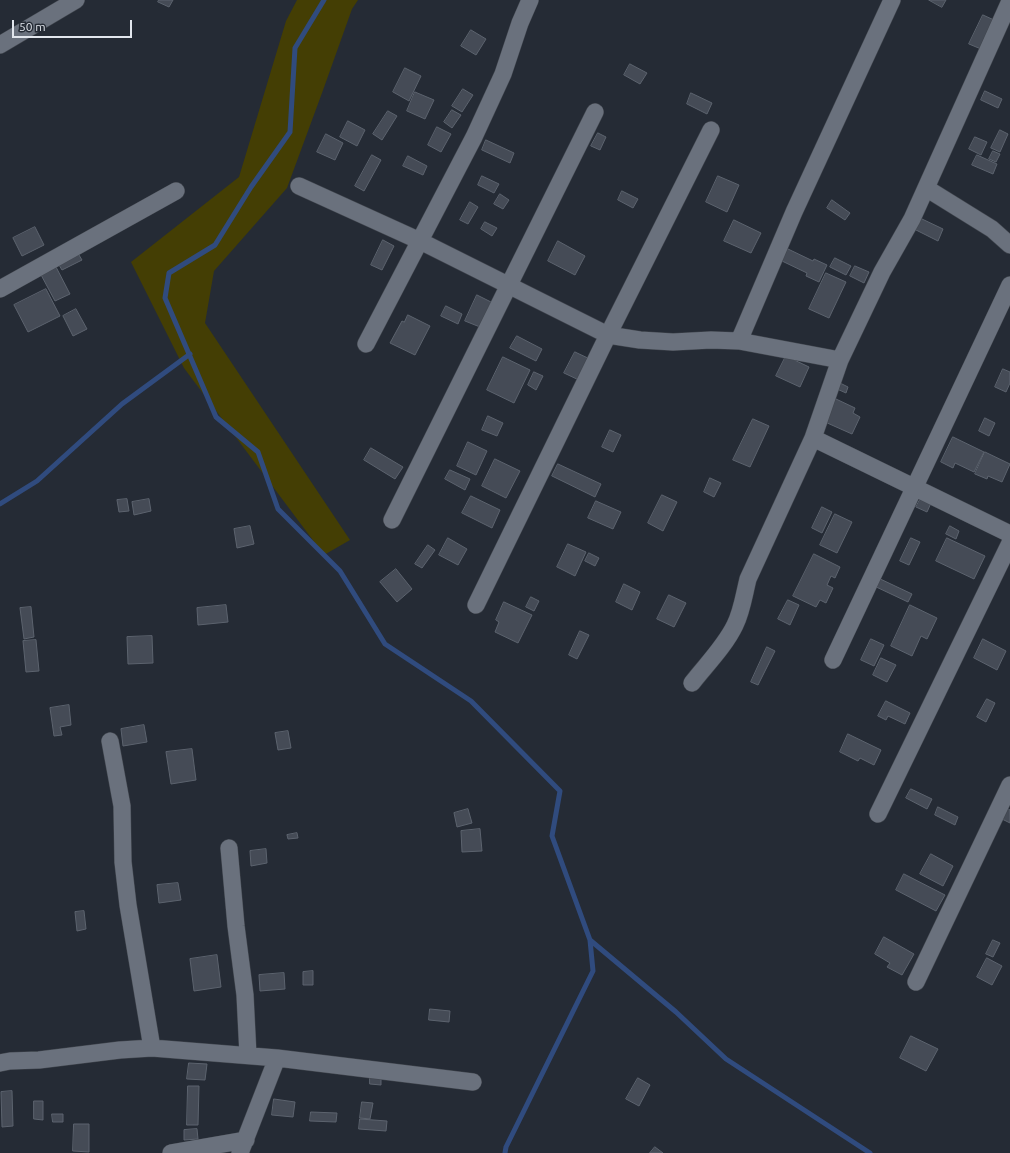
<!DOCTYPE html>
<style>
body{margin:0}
#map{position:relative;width:1010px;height:1153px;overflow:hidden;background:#252b35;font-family:Ubuntu,sans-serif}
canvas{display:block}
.scale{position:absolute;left:12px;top:20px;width:120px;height:18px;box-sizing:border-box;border:2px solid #e2e6ed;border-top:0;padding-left:5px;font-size:12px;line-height:14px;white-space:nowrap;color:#e2e6ed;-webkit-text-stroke:3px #252b35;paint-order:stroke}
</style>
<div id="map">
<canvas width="1010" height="1153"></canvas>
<div class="scale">50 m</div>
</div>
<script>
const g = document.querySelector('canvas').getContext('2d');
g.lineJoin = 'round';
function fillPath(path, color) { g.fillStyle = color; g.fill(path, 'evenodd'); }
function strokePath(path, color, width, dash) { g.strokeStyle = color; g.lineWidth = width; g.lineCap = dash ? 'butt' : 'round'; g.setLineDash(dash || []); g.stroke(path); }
const green = new Path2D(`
 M 297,0 L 358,0 L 352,9 L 322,93 L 287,188 L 214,271 L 205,323 L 350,540 L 324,555 L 184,368 L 131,262 L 239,177 L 286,21 Z`);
const stream = new Path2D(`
 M 324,0 L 295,48 L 290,132 L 251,187 L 215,245 L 169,273 L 165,298 L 216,417 L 258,452 L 278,509 L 340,571 L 385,644 L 471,701 L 560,791 L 552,836 L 590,940 L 593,971 L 506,1147 L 505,1153
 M 0,504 L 37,481 L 122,404 L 190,354
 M 590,940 L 676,1012 L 726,1059 L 870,1153`);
const building = new Path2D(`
 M 159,0 L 173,0 L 169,7 L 158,2 Z
 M 929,0 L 946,0 L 942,7 Z
 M 983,15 L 994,20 L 981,49 L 969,44 Z
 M 471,30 L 486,39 L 476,55 L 461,46 Z
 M 630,64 L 647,73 L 640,84 L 624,75 Z
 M 405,68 L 421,76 L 409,101 L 393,92 Z
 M 463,89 L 473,95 L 462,112 L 452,106 Z
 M 985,91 L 1002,99 L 998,108 L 981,100 Z
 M 415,92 L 434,100 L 425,119 L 407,111 Z
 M 691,93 L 712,103 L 707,114 L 687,104 Z
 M 452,110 L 461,115 L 452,128 L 444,122 Z
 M 388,111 L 397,116 L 382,140 L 373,134 Z
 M 348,121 L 365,130 L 357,146 L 340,137 Z
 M 437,127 L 451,134 L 441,152 L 428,145 Z
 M 1000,130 L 1008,134 L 1000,152 L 991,148 Z
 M 598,133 L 606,137 L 600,150 L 591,146 Z
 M 326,134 L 343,143 L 335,160 L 317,152 Z
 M 975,137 L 987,142 L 981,155 L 969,149 Z
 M 486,140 L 514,153 L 510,163 L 482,150 Z
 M 993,151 L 1000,154 L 996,162 L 989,159 Z
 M 372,155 L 381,160 L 364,191 L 355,186 Z
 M 977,155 L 997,164 L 993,174 L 972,165 Z
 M 408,156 L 427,166 L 423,175 L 403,166 Z
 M 482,176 L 499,184 L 494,193 L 478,185 Z
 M 718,176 L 739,185 L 727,212 L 706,202 Z
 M 622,191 L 638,199 L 633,208 L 618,200 Z
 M 500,194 L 509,200 L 503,209 L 494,204 Z
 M 832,200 L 850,213 L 845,220 L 827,208 Z
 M 470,202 L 478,207 L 468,224 L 460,220 Z
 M 922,219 L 943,229 L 938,241 L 916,230 Z
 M 734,220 L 761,233 L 751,253 L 724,241 Z
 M 485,222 L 497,228 L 492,236 L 481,229 Z
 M 35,227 L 44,245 L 22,256 L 13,238 Z
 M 383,240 L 394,246 L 382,270 L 371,265 Z
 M 558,241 L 585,256 L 575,275 L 548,261 Z
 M 788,249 L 813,261 L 814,259 L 827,265 L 819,282 L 806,276 L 807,273 L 782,261 Z
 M 76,250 L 82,260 L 62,270 L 56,260 Z
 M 835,258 L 851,266 L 846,275 L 830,267 Z
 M 55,265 L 70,294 L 55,301 L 40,273 Z
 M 855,266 L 869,272 L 864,283 L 850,276 Z
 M 826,273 L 846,282 L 829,318 L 809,309 Z
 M 46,289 L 60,316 L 28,332 L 14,305 Z
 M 477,295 L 491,302 L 480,327 L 465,321 Z
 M 446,306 L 462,314 L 458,324 L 441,316 Z
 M 76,309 L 87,329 L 73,336 L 63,316 Z
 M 408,315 L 430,326 L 415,355 L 390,343 L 402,321 L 404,322 Z
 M 517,336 L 542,349 L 536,361 L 510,348 Z
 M 575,352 L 592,360 L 581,381 L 564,373 Z
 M 786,356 L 809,367 L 800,387 L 776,376 Z
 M 503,357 L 530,370 L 514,403 L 487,390 Z
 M 1003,369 L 1010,372 L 1010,383 L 1006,392 L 995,387 Z
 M 534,372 L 543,376 L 536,390 L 528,385 Z
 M 840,383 L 848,387 L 846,393 L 837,389 Z
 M 836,399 L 855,408 L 853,413 L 860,417 L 852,434 L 825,422 Z
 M 488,416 L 503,423 L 497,436 L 482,430 Z
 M 985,418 L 995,423 L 989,436 L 979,431 Z
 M 753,419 L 769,426 L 750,467 L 733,460 Z
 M 610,430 L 621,435 L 613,452 L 602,447 Z
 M 953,437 L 984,452 L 974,472 L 955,463 L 953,468 L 941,462 Z
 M 468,442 L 487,451 L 476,475 L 457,466 Z
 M 371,448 L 403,467 L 395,479 L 364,460 Z
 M 985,452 L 1010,464 L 1002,482 L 988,476 L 987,479 L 975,474 Z
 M 495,459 L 520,471 L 506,498 L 482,486 Z
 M 558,464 L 601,484 L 595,497 L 552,476 Z
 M 450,470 L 470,479 L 465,490 L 445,479 Z
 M 710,478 L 721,483 L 714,497 L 704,492 Z
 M 662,495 L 677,502 L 663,531 L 648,523 Z
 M 471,496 L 500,510 L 492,528 L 462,513 Z
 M 921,498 L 931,503 L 927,512 L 916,507 Z
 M 127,499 L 129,511 L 119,512 L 117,500 Z
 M 149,499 L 151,511 L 134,515 L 132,502 Z
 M 596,501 L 621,512 L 613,529 L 588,518 Z
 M 822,507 L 832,512 L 822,533 L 812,528 Z
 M 835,514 L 852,522 L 837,553 L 820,545 Z
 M 250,526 L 254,544 L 237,548 L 234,529 Z
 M 950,526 L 959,531 L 956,539 L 946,534 Z
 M 448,538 L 467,549 L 458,565 L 439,555 Z
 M 911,538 L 920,542 L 909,565 L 900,561 Z
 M 947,538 L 985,556 L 974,579 L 936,561 Z
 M 568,544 L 586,552 L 575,576 L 557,567 Z
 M 428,545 L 435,550 L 422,568 L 415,564 Z
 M 589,553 L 599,558 L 595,566 L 585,561 Z
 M 814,554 L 840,567 L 835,578 L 831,576 L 827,585 L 833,588 L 826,603 L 820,600 L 816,607 L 793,596 Z
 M 396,569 L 412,589 L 397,602 L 380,582 Z
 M 876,577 L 912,594 L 908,602 L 872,585 Z
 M 624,584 L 640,592 L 632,610 L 616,602 Z
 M 669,595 L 686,603 L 674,627 L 657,619 Z
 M 531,597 L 539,601 L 534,611 L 526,607 Z
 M 788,600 L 799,605 L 790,625 L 778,619 Z
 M 504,602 L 532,615 L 518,643 L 495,632 L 499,622 L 496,620 Z
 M 226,605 L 228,622 L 198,625 L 197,608 Z
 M 910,605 L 937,618 L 927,639 L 921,636 L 912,656 L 891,646 Z
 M 31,607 L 34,637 L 24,639 L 20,608 Z
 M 580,631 L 589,635 L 577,659 L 569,655 Z
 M 152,636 L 153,663 L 128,664 L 127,637 Z
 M 871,639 L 884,645 L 874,666 L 861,660 Z
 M 983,639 L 1006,651 L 997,670 L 974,658 Z
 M 36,640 L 39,671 L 26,672 L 23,641 Z
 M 767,647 L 775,651 L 758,685 L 751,682 Z
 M 881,658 L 896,665 L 887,682 L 873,675 Z
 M 987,699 L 995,703 L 986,722 L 977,717 Z
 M 886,701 L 910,713 L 905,724 L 888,716 L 886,720 L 878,716 Z
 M 69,705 L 71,725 L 60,727 L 62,735 L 54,736 L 50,708 Z
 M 144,725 L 147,742 L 123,746 L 121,729 Z
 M 288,731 L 291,748 L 278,750 L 275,733 Z
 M 848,734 L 881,750 L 874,765 L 860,758 L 858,761 L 840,752 Z
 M 192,749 L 196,780 L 171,784 L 166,752 Z
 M 911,789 L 932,799 L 927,809 L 906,798 Z
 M 1004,806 L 1010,810 L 1010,823 L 998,817 Z
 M 938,807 L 958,817 L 955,825 L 935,815 Z
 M 468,809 L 472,823 L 457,827 L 454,813 Z
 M 480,829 L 482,851 L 462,852 L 461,831 Z
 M 297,833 L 298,838 L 288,839 L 287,835 Z
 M 266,849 L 267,863 L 251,866 L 250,851 Z
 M 931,854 L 953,866 L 943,886 L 920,874 Z
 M 904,874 L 945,895 L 936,911 L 896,890 Z
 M 178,883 L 181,900 L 159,903 L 157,885 Z
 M 84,911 L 86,929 L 77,931 L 75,912 Z
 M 884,937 L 914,954 L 902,975 L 887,967 L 890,963 L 875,954 Z
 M 993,940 L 1000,943 L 993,957 L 986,954 Z
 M 217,955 L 221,987 L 194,991 L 190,959 Z
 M 987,958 L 1002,966 L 992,985 L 977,977 Z
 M 313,971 L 313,985 L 303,985 L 303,972 Z
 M 284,973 L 285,989 L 260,991 L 259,975 Z
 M 430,1009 L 450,1011 L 449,1022 L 429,1020 Z
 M 911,1036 L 938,1049 L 926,1071 L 900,1058 Z
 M 189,1063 L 207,1064 L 205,1080 L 187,1079 Z
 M 370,1077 L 381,1078 L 381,1085 L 370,1084 Z
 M 638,1078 L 650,1085 L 639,1106 L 626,1099 Z
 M 188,1086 L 199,1086 L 198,1125 L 187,1125 Z
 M 12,1091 L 13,1126 L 2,1127 L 1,1092 Z
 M 274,1099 L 295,1102 L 293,1117 L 272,1115 Z
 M 34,1101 L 43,1101 L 43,1120 L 34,1119 Z
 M 362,1102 L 373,1103 L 370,1119 L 360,1118 Z
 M 311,1112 L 337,1113 L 336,1122 L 310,1121 Z
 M 52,1114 L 63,1114 L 63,1122 L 53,1122 Z
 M 360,1119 L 387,1121 L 386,1131 L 359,1129 Z
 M 74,1124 L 89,1124 L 89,1152 L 73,1151 Z
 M 197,1129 L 198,1139 L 184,1140 L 184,1130 Z
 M 655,1147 L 663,1153 L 650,1153 Z`);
const minor = new Path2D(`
 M 0,45 L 76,0
 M 299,186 L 420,241 L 608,335 L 640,340 L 673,342 L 711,340 L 739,341 L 840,360 L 882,272 L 912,219 L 1010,1
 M 926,188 L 992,229 L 1010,245
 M 0,289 L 176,191
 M 739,341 L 794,212 L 892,0
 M 366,344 L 474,137 L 503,74 L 520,23 L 530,0
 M 813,438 L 1010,534
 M 392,520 L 595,112
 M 476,605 L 608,335 L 711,130
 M 833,660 L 1010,285
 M 692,683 C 706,665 725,646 735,625 C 742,611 744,595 748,579 L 813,438 L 840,360
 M 110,741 L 122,806 L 123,862 L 128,905 L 152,1048
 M 878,814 L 1010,543
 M 229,848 L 236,926 L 245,995 L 248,1055
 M 916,982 L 1010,785
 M 0,1063 L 10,1061 L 39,1060 L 120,1050 L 152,1048 L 277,1058 L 473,1082
 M 171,1153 L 246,1140
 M 240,1153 L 277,1058`);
fillPath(green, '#443e04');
strokePath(stream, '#304b7e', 5);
fillPath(building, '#454b56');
strokePath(building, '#5c636e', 1);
strokePath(minor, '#41464e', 18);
strokePath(minor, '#6a717d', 17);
</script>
